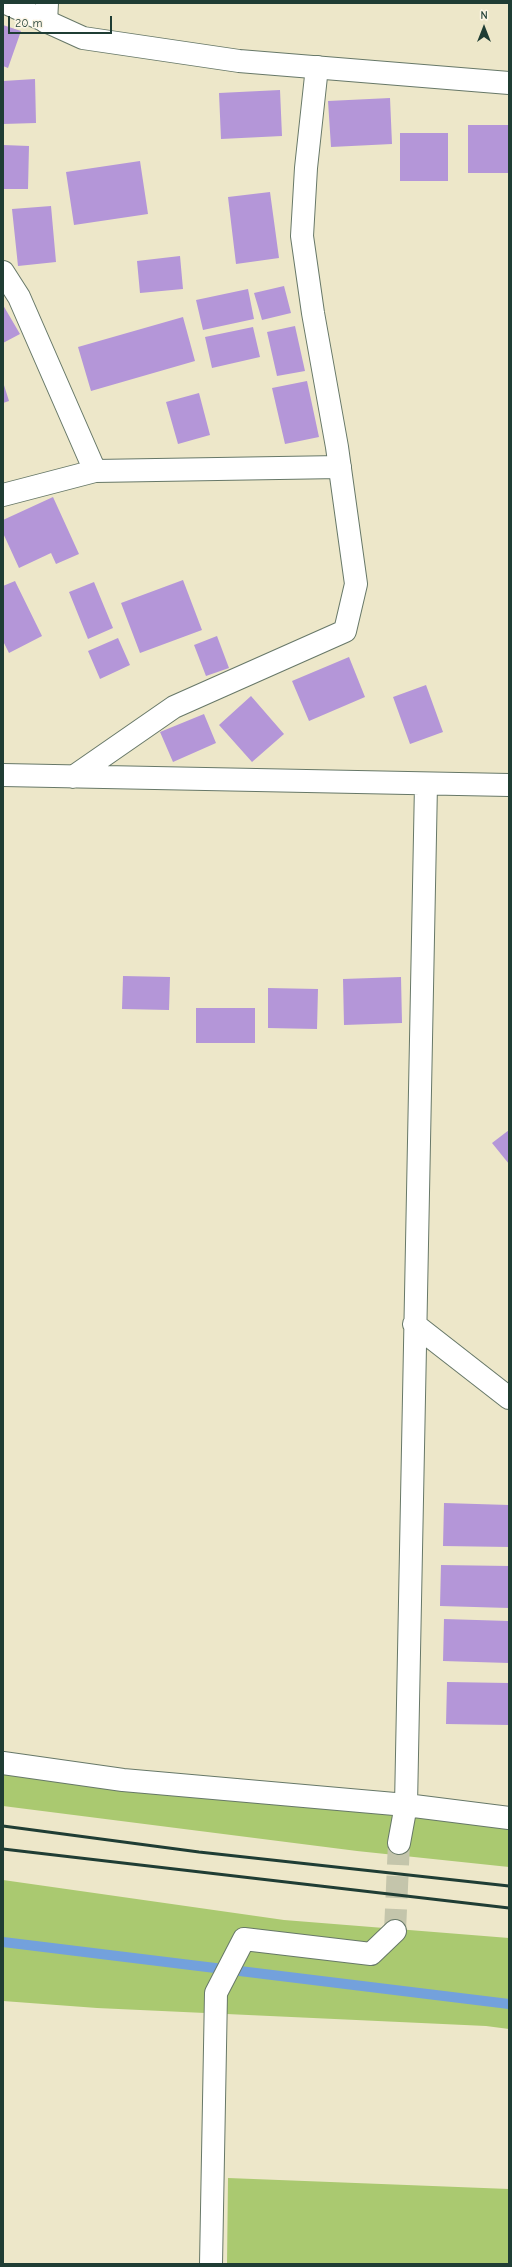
<!DOCTYPE html>
<style>
body{margin:0}
#map{position:relative;width:512px;height:2267px;overflow:hidden;background:#ede7c9;font-family:"Comic Neue",sans-serif}
canvas{display:block}
.frame{position:absolute;inset:0;border:4px solid #1f3d34;pointer-events:none}
.north{position:absolute;left:464px;top:8px;width:40px;height:40px;-webkit-text-stroke:3px #fcf5e5;paint-order:stroke;rotate:0deg;font-size:11px;font-weight:700;line-height:16px;text-align:center;color:#1f3d34}
.north::after{content:'';display:block;margin:auto;width:14px;height:18px;background:#1f3d34;clip-path:polygon(50% 0,100% 100%,50% 72%,0 100%)}
.scale{position:absolute;left:8px;top:16px;width:104px;height:18px;box-sizing:border-box;border:2px solid #1f3d34;border-top:0;padding-left:5px;font-size:12px;line-height:14px;white-space:nowrap;color:#1f3d34;-webkit-text-stroke:3px #fcf5e5;paint-order:stroke}
</style>
<div id="map">
<canvas width="512" height="2267"></canvas>
<div class="frame"></div>
<div class="north">N</div>
<div class="scale">20 m</div>
</div>
<script>
const g = document.querySelector('canvas').getContext('2d');
g.lineJoin = 'round';
function fillPath(path, color) { g.fillStyle = color; g.fill(path, 'evenodd'); }
function strokePath(path, color, width, dash) { g.strokeStyle = color; g.lineWidth = width; g.lineCap = dash ? 'butt' : 'round'; g.setLineDash(dash || []); g.stroke(path); }
const green = new Path2D(`
 M 3,1763 L 509,1819 L 509,1867 L 357,1851 L 3,1806 Z
 M 3,1880 L 284,1920 L 509,1938 L 509,2029 L 486,2026 L 97,2008 L 3,2001 Z
 M 228,2178 L 509,2189 L 509,2264 L 227,2264 Z`);
const stream = new Path2D(`
 M 3,1942 L 509,2004`);
const building = new Path2D(`
 M 3,25 L 21,31 L 8,68 L 3,66 Z
 M 35,79 L 36,123 L 3,124 L 3,81 Z
 M 280,90 L 282,136 L 221,139 L 219,93 Z
 M 390,98 L 392,144 L 331,147 L 328,101 Z
 M 468,125 L 509,125 L 509,173 L 468,173 Z
 M 400,133 L 448,133 L 448,181 L 400,181 Z
 M 3,145 L 29,146 L 28,189 L 3,189 Z
 M 140,161 L 148,214 L 74,225 L 66,172 Z
 M 270,192 L 279,258 L 236,264 L 228,197 Z
 M 51,206 L 56,262 L 18,266 L 12,209 Z
 M 180,256 L 183,289 L 140,293 L 137,261 Z
 M 284,286 L 291,313 L 262,320 L 254,293 Z
 M 248,289 L 254,319 L 203,330 L 196,300 Z
 M 3,305 L 20,334 L 3,343 Z
 M 183,317 L 195,361 L 91,391 L 78,347 Z
 M 295,326 L 305,371 L 277,376 L 267,332 Z
 M 253,327 L 260,357 L 212,368 L 205,337 Z
 M 307,381 L 319,437 L 285,444 L 272,388 Z
 M 3,382 L 9,401 L 3,403 Z
 M 199,393 L 210,435 L 178,444 L 166,402 Z
 M 53,497 L 79,554 L 56,564 L 51,553 L 19,568 L 3,533 L 3,520 Z
 M 183,580 L 202,630 L 140,653 L 121,603 Z
 M 15,581 L 42,636 L 9,653 L 3,641 L 3,586 Z
 M 94,582 L 113,628 L 88,639 L 69,592 Z
 M 217,636 L 229,668 L 206,676 L 194,645 Z
 M 118,638 L 130,665 L 100,679 L 88,651 Z
 M 349,657 L 365,697 L 309,721 L 292,681 Z
 M 426,685 L 443,732 L 410,744 L 393,697 Z
 M 251,696 L 284,734 L 252,762 L 219,725 Z
 M 204,714 L 216,743 L 173,762 L 160,732 Z
 M 123,976 L 170,977 L 169,1010 L 122,1009 Z
 M 401,977 L 402,1023 L 344,1025 L 343,979 Z
 M 268,988 L 318,989 L 317,1029 L 268,1028 Z
 M 196,1008 L 255,1008 L 255,1043 L 196,1043 Z
 M 509,1130 L 509,1164 L 492,1143 Z
 M 444,1503 L 509,1505 L 509,1547 L 443,1546 Z
 M 441,1565 L 509,1566 L 509,1608 L 440,1606 Z
 M 444,1619 L 509,1621 L 509,1663 L 443,1661 Z
 M 447,1682 L 509,1683 L 509,1725 L 446,1724 Z`);
const minorTunnel = new Path2D(`
 M 395,1931 L 399,1843`);
const minor = new Path2D(`
 M 46,22 L 47,3
 M 3,272 L 19,297 L 95,471
 M 3,495 L 95,471 L 340,467
 M 3,775 L 509,785
 M 73,777 L 174,707 L 345,631 L 356,584 L 337,447 L 313,313 L 302,236 L 306,168 L 317,67
 M 414,1324 L 509,1398
 M 3,1763 L 123,1780 L 406,1805 L 509,1818
 M 399,1843 L 406,1805 L 426,784
 M 211,2264 L 216,1993 L 244,1939 L 371,1954 L 395,1931`);
const tertiary = new Path2D(`
 M 6,3 L 83,38 L 239,61 L 509,83`);
const rail = new Path2D(`
 M 3,1826 L 199,1852 L 509,1886
 M 3,1849 L 509,1908`);
fillPath(green, '#aac970');
strokePath(stream, '#73a1dc', 10);
fillPath(building, '#b496d8');
strokePath(minorTunnel, '#c4c5ab', 22, [22, 11]);
strokePath(minor, '#677868', 24);
strokePath(tertiary, '#677868', 24);
strokePath(minor, '#fff', 22);
strokePath(tertiary, '#fff', 22);
strokePath(rail, '#1f3d34', 3);
</script>
